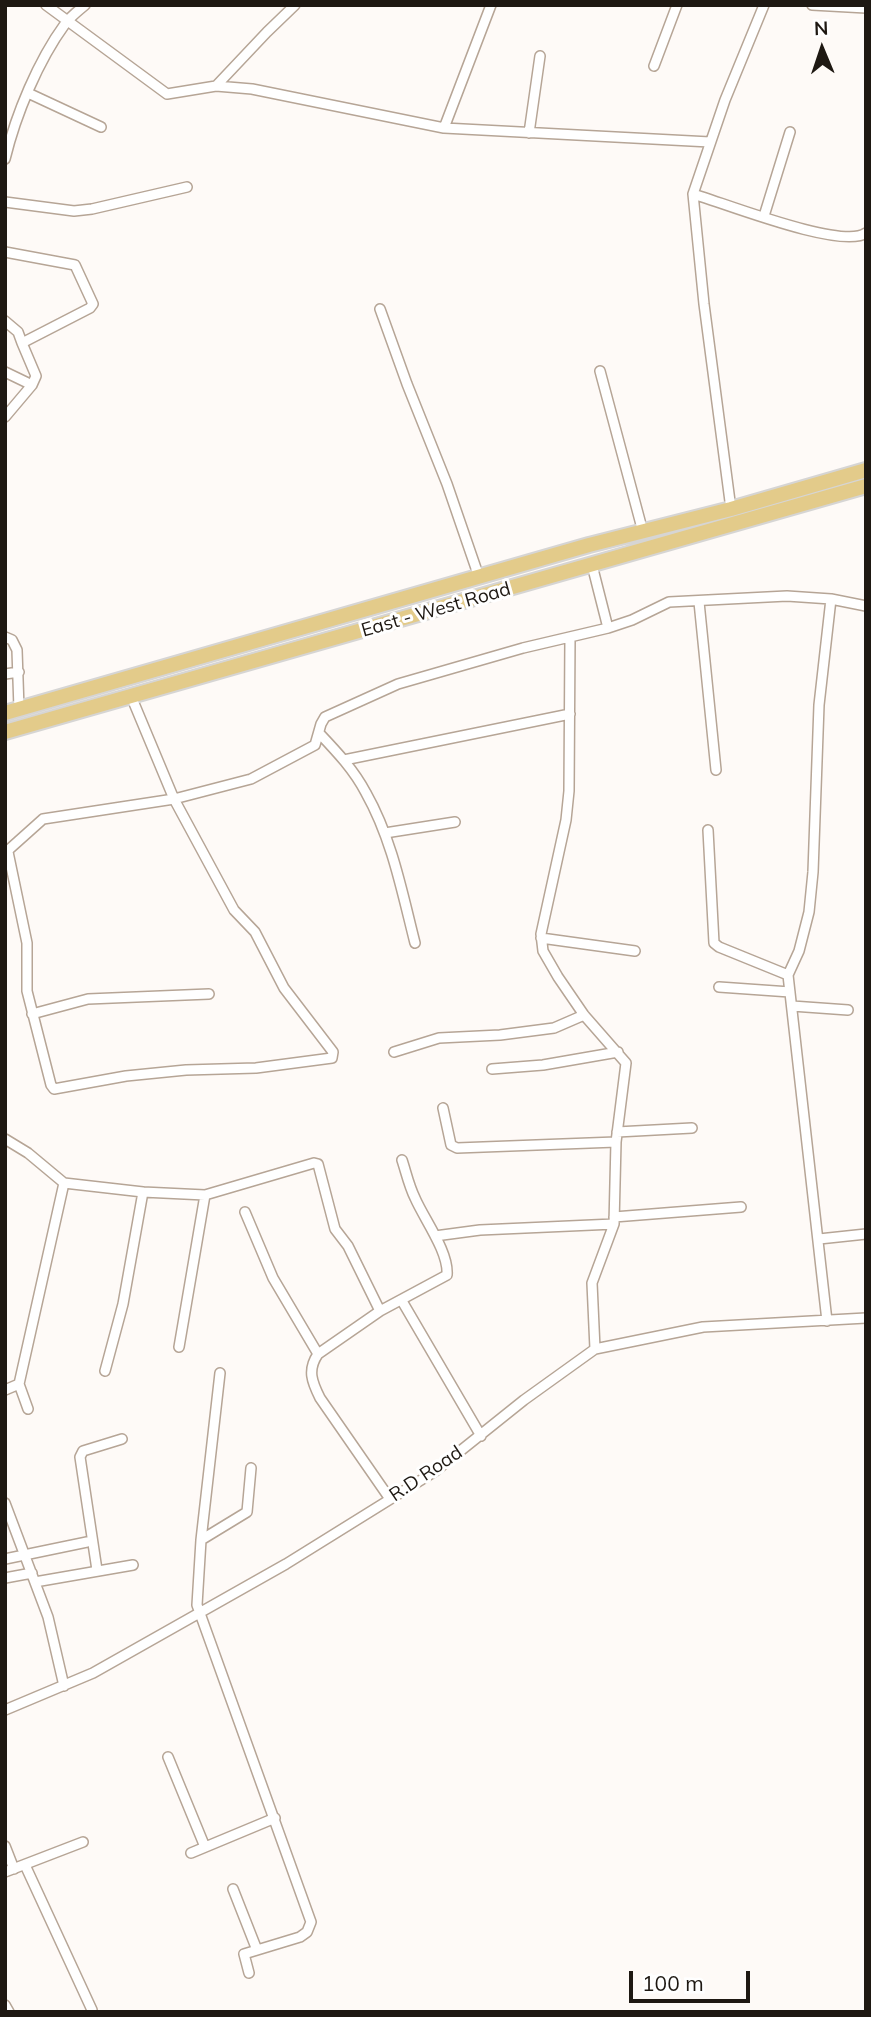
<!DOCTYPE html>
<style>
body{margin:0}
#map{position:relative;width:871px;height:2017px;overflow:hidden;background:#fefaf7;font-family:Mulish,sans-serif}
canvas{display:block}
.frame{position:absolute;inset:0;border:7px solid #1e1812;pointer-events:none}
.north{position:absolute;left:787px;top:14px;width:70px;height:70px;-webkit-text-stroke:5px #fff;paint-order:stroke;rotate:358deg;font-size:19px;font-weight:700;line-height:28px;text-align:center;color:#1e1812}
.north::after{content:'';display:block;margin:auto;width:24px;height:32px;background:#1e1812;clip-path:polygon(50% 0,100% 100%,50% 72%,0 100%)}
.scale{position:absolute;left:629px;top:1971px;width:121px;height:32px;box-sizing:border-box;border:4px solid #1e1812;border-top:0;padding-left:9px;font-size:21px;line-height:24px;white-space:nowrap;color:#1e1812;-webkit-text-stroke:5px #fff;paint-order:stroke}
</style>
<div id="map">
<canvas width="871" height="2017"></canvas>
<div class="frame"></div>
<div class="north">N</div>
<div class="scale">100 m</div>
</div>
<script>
const g = document.querySelector('canvas').getContext('2d');
g.lineJoin = 'round';
function strokePath(path, color, width, dash) { g.strokeStyle = color; g.lineWidth = width; g.lineCap = dash ? 'butt' : 'round'; g.setLineDash(dash || []); g.stroke(path); }
function label(font, color, halo, rows, align = 'center') {
  g.font = font + ' Mulish,sans-serif'; g.lineWidth = 6; g.setLineDash([]); g.textBaseline = 'middle'; g.strokeStyle = halo; g.fillStyle = color; for (const [text, x, y, turn = 0] of rows) {
    g.save(); g.translate(x, y); g.rotate((+turn || 0) * Math.PI / 180); g.textAlign = isNaN(turn) ? turn : align; if (halo) g.strokeText(text, 0, 0); g.fillText(text, 0, 0); g.restore();
  }
}
const minor = new Path2D(`
 M 46,5 L 167,94 L 216,86 L 252,89 L 444,128 L 710,142
 M 812,5 L 866,8
 M 654,66 L 677,5
 M 216,86 L 267,32 L 295,5
 M 28,93 L 101,127
 M 444,128 L 491,5
 M 529,133 L 540,56
 M 5,159 C 16,114 38,61 65,24 C 70,17 78,11 85,5
 M 693,194 C 724,203 842,250 866,233
 M 5,202 L 74,211 L 92,209 L 187,187
 M 764,216 L 790,132
 M 5,252 L 75,265 L 93,304 L 90,308 L 22,343 L 36,376 L 32,385 L 5,417
 M 380,309 L 407,384 L 447,484 L 479,577
 M 5,321 L 18,332 L 22,343
 M 600,371 L 643,532
 M 5,372 L 32,385
 M 731,509 L 704,304 L 693,194 L 725,100 L 764,5
 M 592,565 L 608,628
 M 699,602 L 716,770
 M 5,637 L 12,640 L 17,650 L 19,709
 M 570,637 L 569,791 L 566,820 L 541,934 L 543,951 L 558,977 L 584,1015 L 626,1063 L 616,1142 L 614,1224 L 592,1283 L 595,1349
 M 5,674 L 19,672
 M 319,733 C 337,752 354,770 366,793 C 392,839 402,892 415,943
 M 344,760 L 570,714
 M 708,830 L 714,943 L 719,947 L 788,975
 M 385,833 L 455,822
 M 8,852 L 27,943 L 27,991 L 51,1085 L 54,1089 L 126,1076 L 186,1070 L 256,1068 L 332,1058 L 333,1052 L 284,988 L 255,932 L 234,910 L 174,799 L 131,696
 M 5,853 L 43,819 L 174,799 L 251,779 L 315,745 L 321,724 L 325,717 L 398,684 L 523,648 L 608,628 L 632,620 L 669,602 L 787,596 L 831,599 L 866,606
 M 541,938 L 635,951
 M 719,987 L 790,992
 M 792,1006 L 848,1010
 M 32,1014 L 88,999 L 209,994
 M 394,1052 L 439,1038 L 500,1035 L 554,1028 L 584,1015
 M 492,1069 L 543,1065 L 618,1052
 M 443,1108 L 451,1145 L 457,1148 L 616,1142
 M 617,1132 L 692,1128
 M 5,1139 L 28,1153 L 64,1183 L 143,1192 L 205,1195 L 314,1163 L 318,1164 L 335,1229 L 348,1246 L 380,1311
 M 245,1212 L 273,1278 L 318,1354
 M 614,1217 L 741,1207
 M 435,1236 L 480,1230 L 614,1224
 M 819,1239 L 866,1234
 M 402,1301 L 481,1436
 M 827,1321 L 788,975 L 799,951 L 809,912 L 813,872 L 819,705 L 831,599
 M 179,1347 L 205,1195
 M 105,1371 L 123,1304 L 143,1192
 M 220,1373 L 201,1540 L 197,1605 L 311,1922 L 307,1932 L 300,1937 L 244,1954 L 249,1973
 M 5,1390 L 19,1384
 M 28,1409 L 19,1384 L 64,1183
 M 390,1499 L 320,1398 C 312,1382 307,1370 318,1354 L 380,1311 L 447,1275 C 449,1252 424,1219 415,1198 C 409,1186 406,1172 402,1160
 M 5,1503 L 48,1617 L 64,1686
 M 201,1540 L 247,1512 L 251,1468
 M 5,1559 L 87,1542
 M 97,1570 L 80,1457 L 83,1451 L 122,1439
 M 5,1578 L 32,1573
 M 35,1582 L 133,1565
 M 5,1710 L 93,1673 L 286,1564 L 434,1472 L 524,1400 L 595,1349 L 703,1327 L 866,1318
 M 168,1757 L 205,1847
 M 5,1846 L 14,1869
 M 191,1853 L 275,1818
 M 25,1865 L 92,2010
 M 5,1872 L 83,1842
 M 233,1889 L 257,1950
 M 5,2005 L 9,2012`);
const primary = new Path2D(`
 M 5,713 L 589,545 L 731,509 L 866,470
 M 5,732 L 866,486`);
const streetNames = [
 ["East - West Road",436,610,-16],
 ["R.D Road",426,1474,-34]
];
strokePath(minor, '#b6a596', 12);
strokePath(primary, '#d6d5d4', 18);
strokePath(minor, '#fff', 9);
strokePath(primary, '#e3cb8a', 14);
label('19px', '#1e1812', '#fff', streetNames);
</script>
